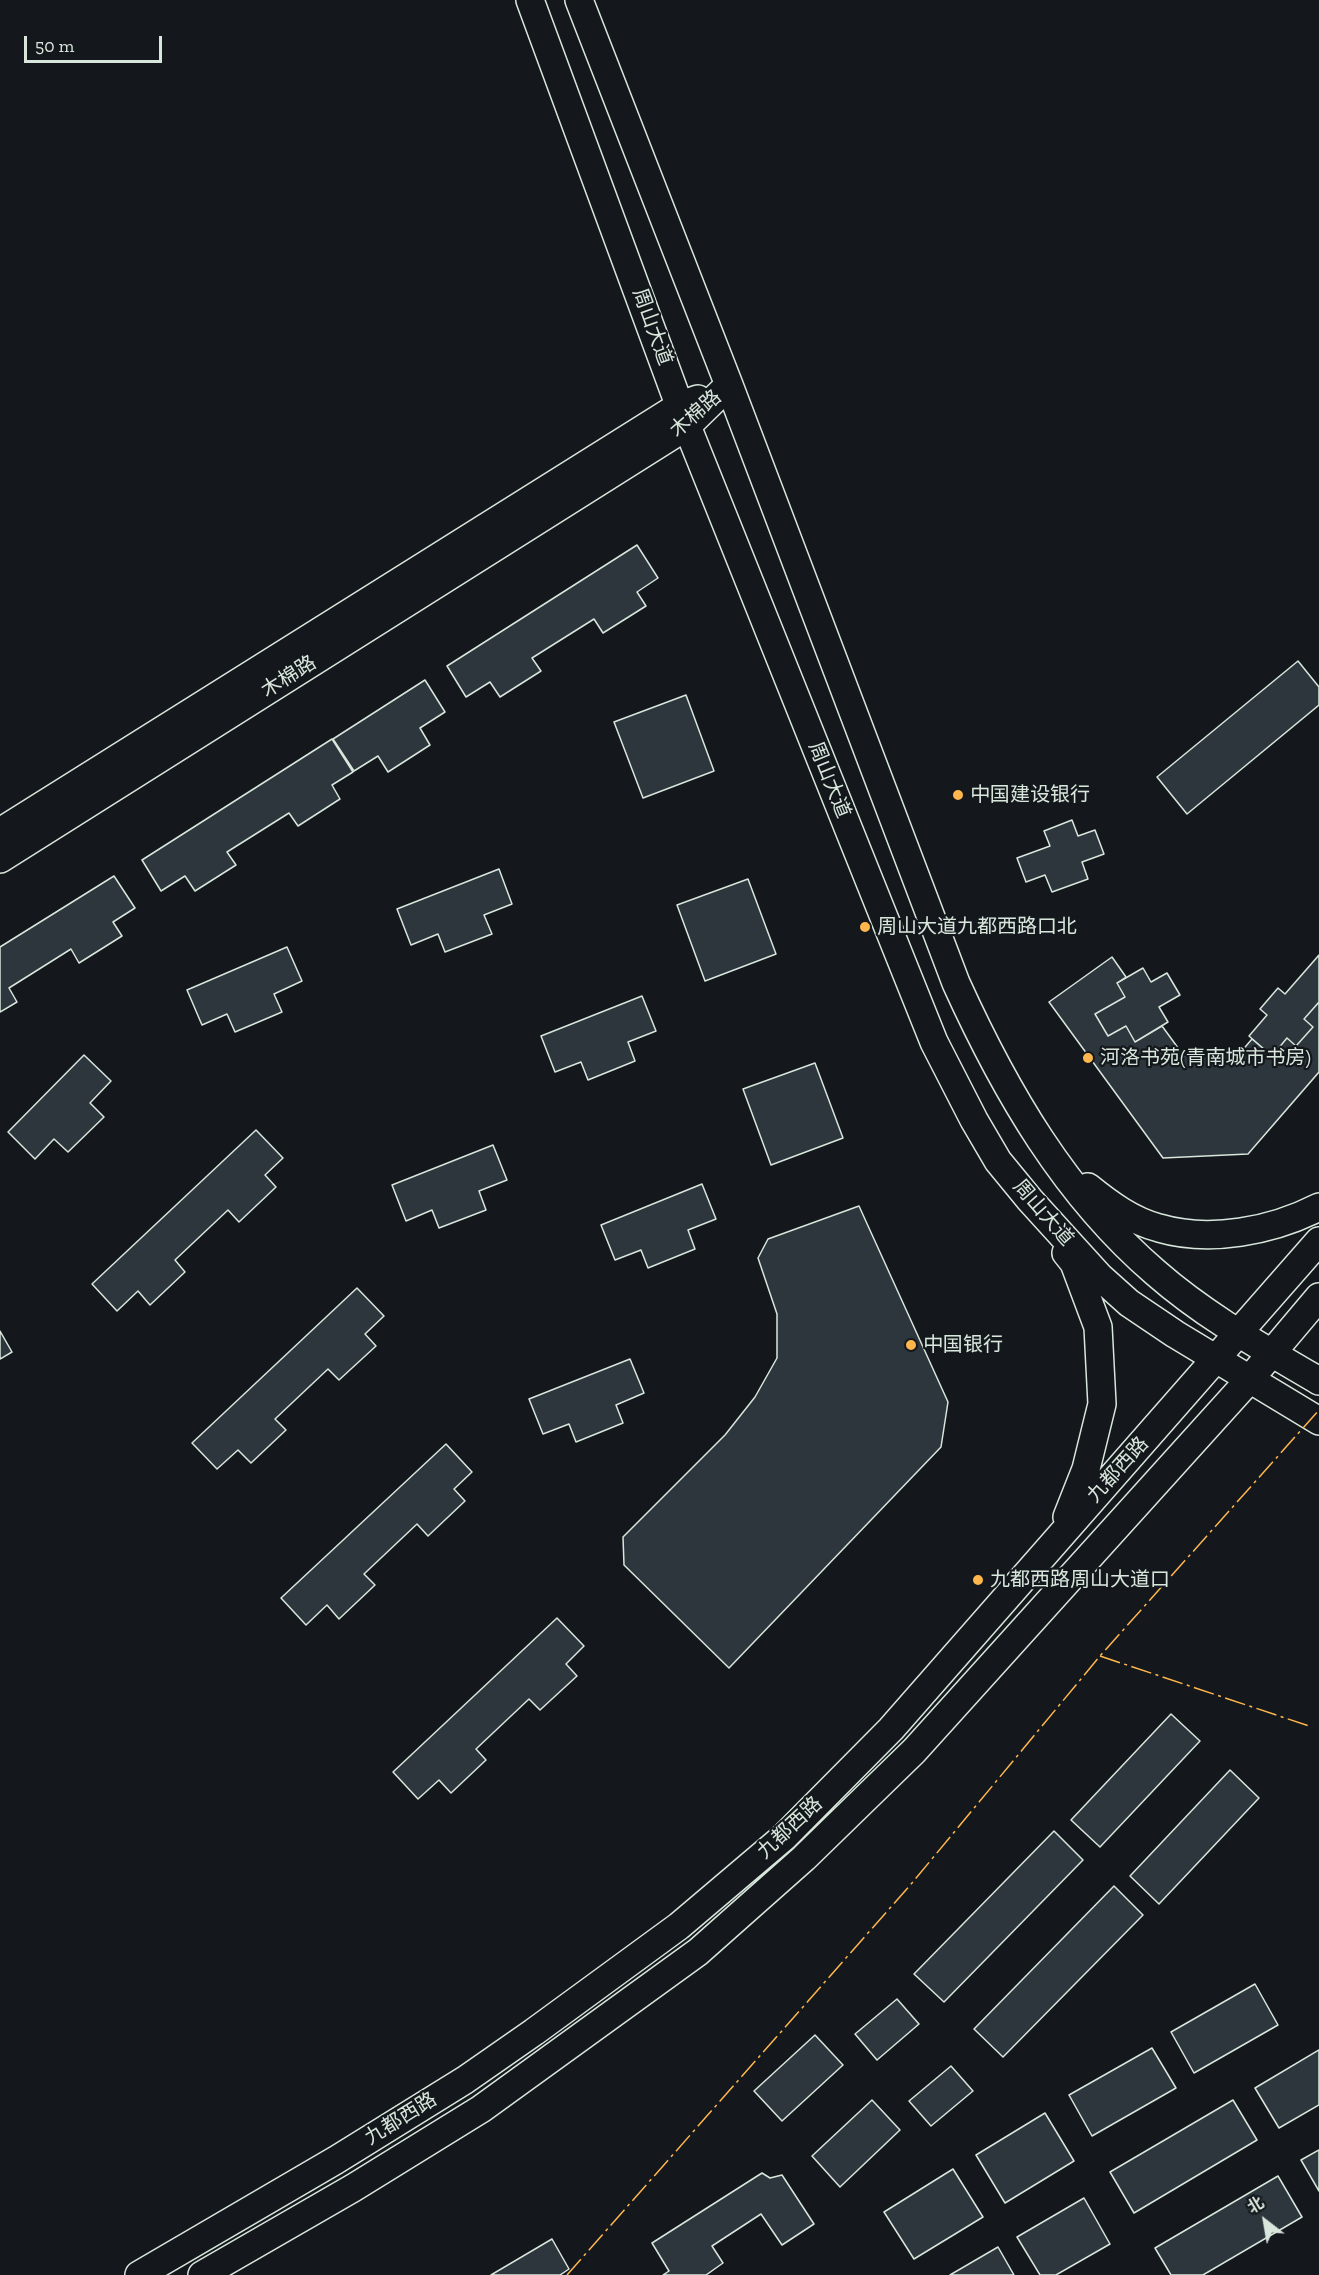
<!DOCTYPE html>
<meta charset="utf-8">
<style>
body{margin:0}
#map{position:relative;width:1319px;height:2275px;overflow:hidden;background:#14181c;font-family:"Zilla Slab","Noto Sans SC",serif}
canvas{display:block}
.north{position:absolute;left:1235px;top:2191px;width:60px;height:60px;-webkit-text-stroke:4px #14181c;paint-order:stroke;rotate:329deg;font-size:16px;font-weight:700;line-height:24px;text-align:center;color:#d8e6dc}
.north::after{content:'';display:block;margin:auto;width:21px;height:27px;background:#d8e6dc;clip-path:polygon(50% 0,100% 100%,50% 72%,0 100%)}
.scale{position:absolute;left:24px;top:36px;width:138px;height:27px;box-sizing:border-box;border:3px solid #d8e6dc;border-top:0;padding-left:8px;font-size:18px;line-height:21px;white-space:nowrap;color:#d8e6dc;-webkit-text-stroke:4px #14181c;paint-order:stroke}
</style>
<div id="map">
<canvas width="1319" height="2275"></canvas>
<div class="north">北</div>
<div class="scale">50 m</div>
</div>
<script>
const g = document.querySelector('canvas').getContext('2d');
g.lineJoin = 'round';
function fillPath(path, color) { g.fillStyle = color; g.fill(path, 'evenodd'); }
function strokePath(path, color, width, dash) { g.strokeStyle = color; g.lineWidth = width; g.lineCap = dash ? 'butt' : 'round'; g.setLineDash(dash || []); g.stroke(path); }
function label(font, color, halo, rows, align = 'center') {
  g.font = font + ' "Zilla Slab","Noto Sans SC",serif'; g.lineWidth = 4.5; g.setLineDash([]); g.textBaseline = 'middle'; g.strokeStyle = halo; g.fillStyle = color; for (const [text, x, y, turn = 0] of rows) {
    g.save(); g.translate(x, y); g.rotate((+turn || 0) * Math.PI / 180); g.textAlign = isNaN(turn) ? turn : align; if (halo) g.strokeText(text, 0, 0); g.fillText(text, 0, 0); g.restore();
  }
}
const building = new Path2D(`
 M 637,545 L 658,578 L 637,592 L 646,606 L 603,633 L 594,619 L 532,658 L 541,671 L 500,697 L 490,682 L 466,697 L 447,666 Z
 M 1298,661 L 1319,687 L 1319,705 L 1187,814 L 1157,777 Z
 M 425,680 L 445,712 L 420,728 L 430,745 L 388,772 L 378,756 L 354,771 L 333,739 Z
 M 686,695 L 714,771 L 643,798 L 614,722 Z
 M 332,739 L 353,772 L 332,785 L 340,799 L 298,826 L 289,813 L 227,852 L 236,865 L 195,891 L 185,876 L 161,891 L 142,860 Z
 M 1072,820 L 1078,836 L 1095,830 L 1104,854 L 1082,862 L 1088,879 L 1052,892 L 1045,875 L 1026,882 L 1017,858 L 1050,846 L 1044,831 Z
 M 499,869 L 512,904 L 484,915 L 492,934 L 445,952 L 438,934 L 411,945 L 397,909 Z
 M 114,876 L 135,908 L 113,922 L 122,936 L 79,963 L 71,949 L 9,988 L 17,1002 L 0,1012 L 0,947 Z
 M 748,879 L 776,954 L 705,981 L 677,905 Z
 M 287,947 L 302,981 L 274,994 L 282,1012 L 235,1032 L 227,1014 L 202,1025 L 187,990 Z
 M 1319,955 L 1319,1002 L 1304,1019 L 1313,1027 L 1296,1046 L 1287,1038 L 1272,1056 L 1249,1036 L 1267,1015 L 1260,1009 L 1278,988 L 1285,994 Z
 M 1112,957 L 1126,977 L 1117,983 L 1125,997 L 1095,1014 L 1108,1036 L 1126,1026 L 1135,1042 L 1162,1026 L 1184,1056 L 1240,1053 L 1252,1039 L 1272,1056 L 1287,1038 L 1296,1046 L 1313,1027 L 1304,1019 L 1319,1002 L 1319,1072 L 1248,1154 L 1163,1158 L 1049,1002 Z
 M 1143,968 L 1151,982 L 1167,973 L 1180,995 L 1159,1007 L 1168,1022 L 1135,1042 L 1126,1026 L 1108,1036 L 1095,1014 L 1125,997 L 1117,983 Z
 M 642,996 L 656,1031 L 628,1042 L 635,1061 L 588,1080 L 581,1062 L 555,1072 L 541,1036 Z
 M 84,1055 L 111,1081 L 90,1103 L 104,1117 L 68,1152 L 54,1139 L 35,1159 L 8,1132 Z
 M 815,1063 L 843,1138 L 771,1165 L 743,1089 Z
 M 256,1130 L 283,1158 L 265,1175 L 276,1187 L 239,1222 L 228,1210 L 175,1260 L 185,1272 L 150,1305 L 138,1291 L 117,1311 L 92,1284 Z
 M 493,1145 L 507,1180 L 479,1191 L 486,1210 L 439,1228 L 432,1210 L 406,1221 L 392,1185 Z
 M 702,1184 L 716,1219 L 688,1230 L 695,1249 L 648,1268 L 641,1250 L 615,1260 L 601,1225 Z
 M 859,1206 L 948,1402 L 941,1447 L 729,1668 L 624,1565 L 623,1537 L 725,1435 L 755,1397 L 777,1358 L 777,1314 L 758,1258 L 768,1239 Z
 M 357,1288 L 384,1316 L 365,1334 L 376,1346 L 339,1380 L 328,1369 L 275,1419 L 286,1430 L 251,1463 L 238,1450 L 217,1469 L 192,1443 Z
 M 0,1331 L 12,1352 L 0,1359 Z
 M 630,1359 L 644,1393 L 616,1405 L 623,1423 L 576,1442 L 569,1424 L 543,1434 L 529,1399 Z
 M 446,1444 L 472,1472 L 454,1489 L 465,1501 L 428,1536 L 417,1524 L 364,1574 L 375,1585 L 339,1619 L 327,1605 L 306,1625 L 281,1598 Z
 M 557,1618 L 584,1646 L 566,1664 L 577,1676 L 540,1710 L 529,1699 L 476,1749 L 486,1760 L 451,1793 L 439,1780 L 418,1799 L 393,1772 Z
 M 1171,1714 L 1200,1741 L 1100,1847 L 1071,1820 Z
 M 1230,1770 L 1259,1798 L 1159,1904 L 1130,1876 Z
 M 1054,1831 L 1083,1860 L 944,2002 L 914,1974 Z
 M 1114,1886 L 1143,1915 L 1003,2057 L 974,2029 Z
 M 1255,1984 L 1278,2025 L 1194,2073 L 1171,2032 Z
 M 897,1999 L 919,2024 L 877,2060 L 855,2034 Z
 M 815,2035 L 843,2065 L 782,2121 L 754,2091 Z
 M 1152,2048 L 1176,2088 L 1092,2136 L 1069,2095 Z
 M 1319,2050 L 1319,2105 L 1279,2128 L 1255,2088 Z
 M 951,2066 L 973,2091 L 931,2126 L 909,2101 Z
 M 872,2100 L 900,2130 L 840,2187 L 812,2156 Z
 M 1233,2100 L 1257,2140 L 1134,2213 L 1110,2172 Z
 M 1045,2113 L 1074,2161 L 1005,2203 L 976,2155 Z
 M 1319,2150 L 1319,2191 L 1301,2160 Z
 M 953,2169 L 983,2217 L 914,2259 L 884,2212 Z
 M 762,2173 L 770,2178 L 782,2175 L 814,2224 L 782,2245 L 761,2214 L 712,2246 L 723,2263 L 706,2275 L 663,2275 L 669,2271 L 652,2243 Z
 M 1278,2176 L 1302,2217 L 1203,2275 L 1171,2275 L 1155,2248 Z
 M 1084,2198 L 1110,2244 L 1056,2275 L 1040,2275 L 1017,2237 Z
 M 552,2239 L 569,2269 L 560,2275 L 491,2275 Z
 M 998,2247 L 1014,2275 L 950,2275 Z`);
const major = new Path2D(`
 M 530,0 L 687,426 L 934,1042 L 974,1120 L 998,1161 L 1030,1200 L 1100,1277 L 1129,1303 L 1175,1334 L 1319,1421
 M 579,0 L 729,385 L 956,983 C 1005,1091 1065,1195 1156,1273 C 1205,1316 1263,1348 1319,1381
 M 0,832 L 681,405 L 698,399
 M 0,859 L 687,426 L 729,385
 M 1088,1187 C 1109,1204 1132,1221 1159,1228 C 1210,1243 1272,1231 1319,1207
 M 1066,1253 L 1074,1263 L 1098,1327 L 1102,1404 L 1086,1469 L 1067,1517
 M 139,2275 L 336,2160 L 465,2080 L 534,2032 L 679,1926 L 784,1837 L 891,1729 L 1319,1241
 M 202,2275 L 353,2188 L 481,2109 L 698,1952 L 804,1858 L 914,1751 L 1249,1380 L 1319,1297`);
const power = new Path2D(`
 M 1100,1656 L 1312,1727
 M 567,2275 L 912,1883 L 1100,1656 L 1319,1410`);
const markers = [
 [958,795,6,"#ffb74d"],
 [865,927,6,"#ffb74d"],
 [1088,1058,6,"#ffb74d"],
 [911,1345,6,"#ffb74d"],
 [978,1580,6,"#ffb74d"]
];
const streetNames = [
 ["周山大道",652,327,70],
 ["木棉路",696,414,-41],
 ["木棉路",289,677,-32],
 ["周山大道",829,780,68],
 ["周山大道",1043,1213,49],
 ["九都西路",1118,1470,-48],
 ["九都西路",790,1828,-43],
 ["九都西路",401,2119,-32]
];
const poiNames = [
 ["中国建设银行",970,795],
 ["周山大道九都西路口北",877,927],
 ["河洛书苑(青南城市书房)",1100,1058],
 ["中国银行",923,1345],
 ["九都西路周山大道口",990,1580]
];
fillPath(building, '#2c363c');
strokePath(building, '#d8e6dc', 1.5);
strokePath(major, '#d8e6dc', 30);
strokePath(major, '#14181c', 27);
strokePath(power, '#ffb74d', 1.5, [21, 4.5, 3, 4.5]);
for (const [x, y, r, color] of markers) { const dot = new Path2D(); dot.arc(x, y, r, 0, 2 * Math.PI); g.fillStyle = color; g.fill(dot); strokePath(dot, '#14181c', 2); }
label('20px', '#d8e6dc', '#14181c', streetNames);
label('20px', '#d8e6dc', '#14181c', poiNames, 'left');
</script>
